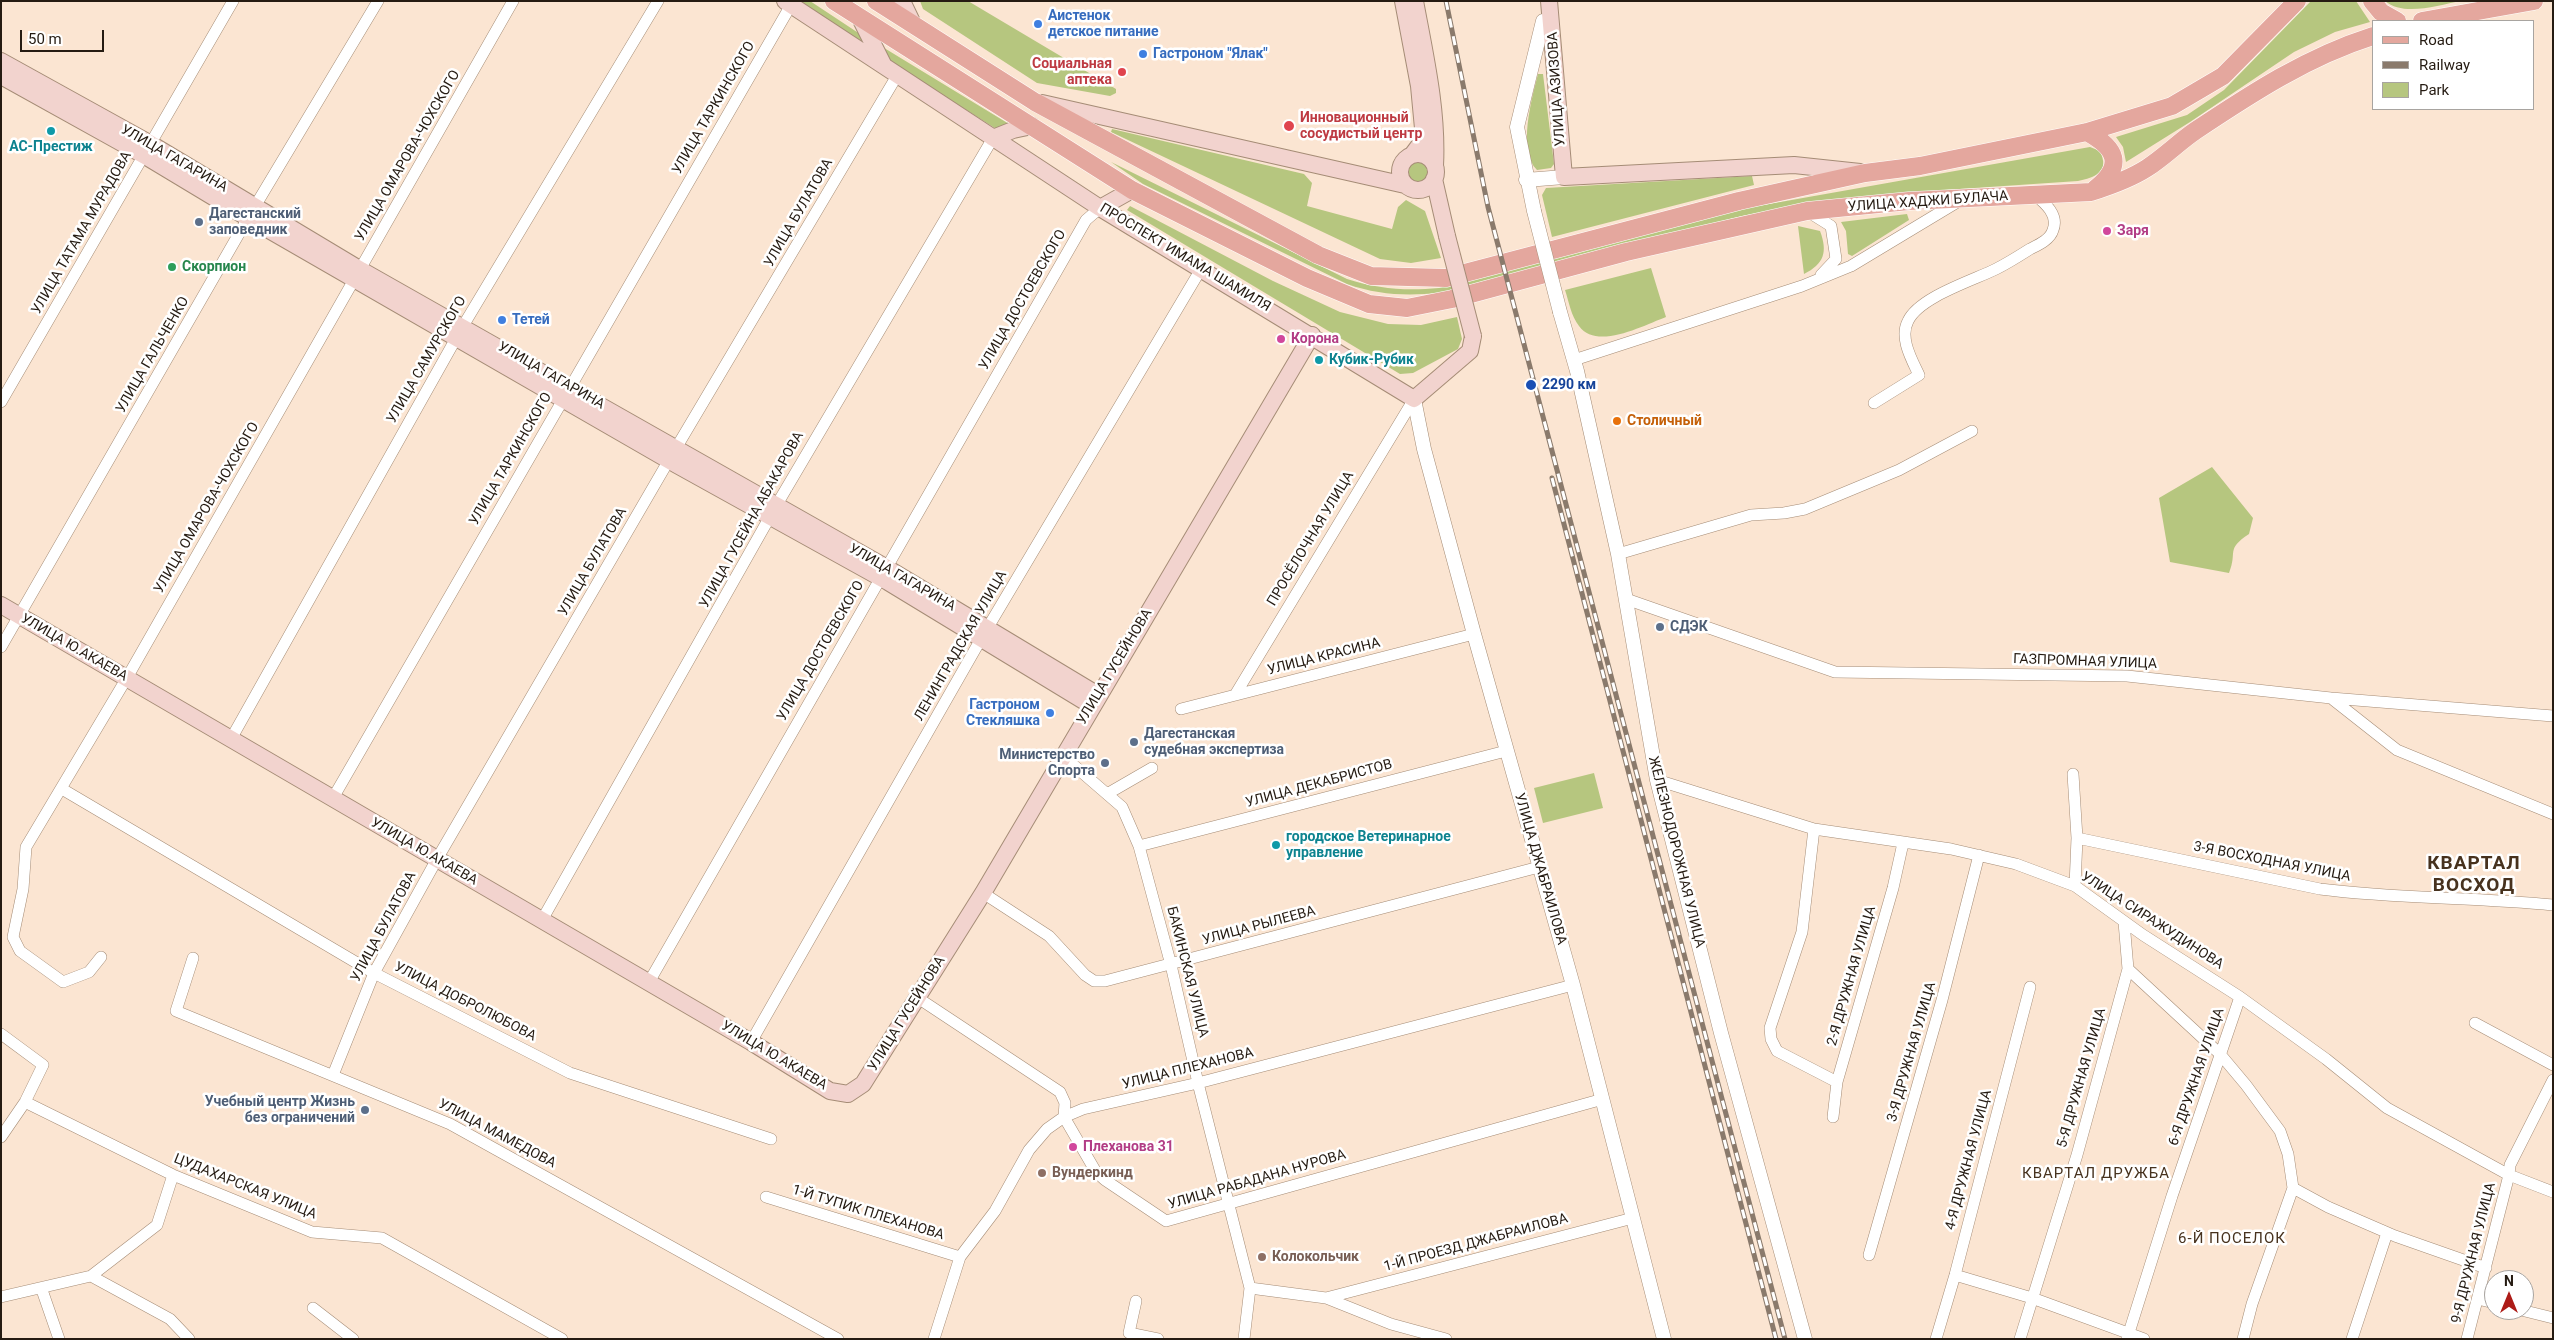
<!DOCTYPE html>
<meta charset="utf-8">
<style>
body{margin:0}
#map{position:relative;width:2554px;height:1340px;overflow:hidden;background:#fbe5d2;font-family:Roboto,sans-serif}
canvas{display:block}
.frame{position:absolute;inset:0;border:2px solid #251b12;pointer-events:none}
.legend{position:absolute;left:2372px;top:20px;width:162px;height:90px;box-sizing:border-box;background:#fff;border:1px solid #a8a4a0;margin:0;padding:6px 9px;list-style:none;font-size:15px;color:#251b12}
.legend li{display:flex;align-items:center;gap:10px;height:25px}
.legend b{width:25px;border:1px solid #a8a4a0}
.north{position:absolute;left:2484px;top:1270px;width:50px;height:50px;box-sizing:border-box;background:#fff;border:1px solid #a8a4a0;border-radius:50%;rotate:0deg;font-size:14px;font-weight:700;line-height:20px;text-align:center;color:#251b12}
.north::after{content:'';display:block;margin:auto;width:18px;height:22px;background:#ad1c18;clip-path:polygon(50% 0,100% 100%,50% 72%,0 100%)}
.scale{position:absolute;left:20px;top:30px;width:84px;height:22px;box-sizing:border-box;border:2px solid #251b12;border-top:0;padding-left:6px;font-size:15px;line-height:18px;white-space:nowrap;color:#251b12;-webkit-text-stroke:4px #fff;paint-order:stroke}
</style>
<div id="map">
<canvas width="2554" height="1340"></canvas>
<div class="frame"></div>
<ul class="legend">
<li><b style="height:6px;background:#e4a79e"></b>Road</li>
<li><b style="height:6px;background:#8a7a6c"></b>Railway</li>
<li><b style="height:14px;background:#b6c67f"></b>Park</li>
</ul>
<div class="north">N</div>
<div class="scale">50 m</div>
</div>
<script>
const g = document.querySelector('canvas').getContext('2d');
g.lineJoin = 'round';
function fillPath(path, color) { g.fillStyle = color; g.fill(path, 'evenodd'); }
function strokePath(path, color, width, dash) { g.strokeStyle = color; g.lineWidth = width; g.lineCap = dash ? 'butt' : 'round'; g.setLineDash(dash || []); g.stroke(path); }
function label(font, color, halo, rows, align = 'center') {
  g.font = font + ' Roboto,sans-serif'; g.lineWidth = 5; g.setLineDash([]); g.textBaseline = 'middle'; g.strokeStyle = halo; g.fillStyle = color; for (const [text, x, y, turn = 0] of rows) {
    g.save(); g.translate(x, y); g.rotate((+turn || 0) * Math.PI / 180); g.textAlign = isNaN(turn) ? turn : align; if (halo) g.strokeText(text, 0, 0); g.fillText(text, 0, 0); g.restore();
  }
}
const green = new Path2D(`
 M 799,1 L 810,1 L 866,38 L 871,48 Z
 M 920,1 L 968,1 L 1116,89 L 1116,93 L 1110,96 L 1037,83 L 923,9 Z
 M 2311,1 L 2356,1 L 2370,22 L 2335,32 L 2294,52 L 2190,122 L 2126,162 L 2123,147 L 2116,137 L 2187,115 L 2224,90 Z
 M 2385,1 L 2461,1 C 2438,5 2404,17 2385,1 Z
 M 876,43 L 1014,127 L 998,130 L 884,58 Z
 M 1538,74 L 1543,74 L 1554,164 L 1551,168 L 1537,170 C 1517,150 1532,98 1538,74 Z
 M 1112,129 L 1304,174 L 1312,183 L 1307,206 L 1392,229 L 1398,207 L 1406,200 L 1425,211 L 1441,258 L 1411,263 L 1380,259 L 1111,132 Z
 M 2090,147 L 2100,151 C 2110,173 2095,177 2078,181 L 1930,191 L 1810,203 L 1742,216 L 1439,293 C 1406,296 1378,295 1347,284 L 1143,184 L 1111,162 L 1347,279 C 1378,289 1406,291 1439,288 L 1741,209 Z
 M1406 172a11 11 0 1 1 22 0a11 11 0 1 1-22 0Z
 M 1752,176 L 1754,185 L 1552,237 L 1542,195 L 1546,188 Z
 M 1130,206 L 1273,281 L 1340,312 L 1388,324 L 1421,325 L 1457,317 L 1462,339 L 1458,349 L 1413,373 L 1400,374 L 1127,210 Z
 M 1907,214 L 1909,220 L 1852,256 L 1848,254 L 1846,231 L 1841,222 Z
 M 1798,226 L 1820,231 C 1828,252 1824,264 1804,274 Z
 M 1651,268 L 1666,317 C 1644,325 1597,351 1579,326 C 1571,316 1569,302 1565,290 Z
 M 2212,467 L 2253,518 L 2249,534 C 2225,550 2238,551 2229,573 L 2170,562 L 2159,498 Z
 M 1594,773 L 1603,808 L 1543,823 L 1534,788 Z`);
const minor = new Path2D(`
 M 1807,211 L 1831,226 L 1836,259 L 1821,275
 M 1574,360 L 1802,286 L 1851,266 L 1959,201
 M 1,402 L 233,1
 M 1874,403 L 1919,375 C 1912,360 1899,338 1908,321 C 1919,297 1974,280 1996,269 C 2008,263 2019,256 2030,249 C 2038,245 2050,240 2053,230 C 2059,215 2045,203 2035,195
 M 1618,554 L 1751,515 L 1784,513 L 1805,509 L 1899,470 L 1972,431
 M 1626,599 L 1835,672 L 2127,676 L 2331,698 L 2553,716
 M 1,647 L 248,218 L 378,1
 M 1235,695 L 1414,399
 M 2331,698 L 2397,750 L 2553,814
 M 1181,709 L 1474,634
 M 231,739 L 463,326 L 658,1
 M 1063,756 L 1122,807 L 1139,846 L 1171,965 L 1198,1083 L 1250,1288 L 1244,1339
 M 2073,774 L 2077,838 L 2075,886
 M 1657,780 L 1814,829 L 1951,849 L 2016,864 L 2075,886 L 2143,935 L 2240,997 L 2326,1059 L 2387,1108 L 2509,1175 L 2553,1192
 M 62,789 L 374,973 L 570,1073 L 771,1139
 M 1107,794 L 1152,768
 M 333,798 L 791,5
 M 1814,829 L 1802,932 L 1770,1028 L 1771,1039 L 1777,1051 L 1837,1082
 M 2077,838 L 2320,889 C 2397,899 2475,897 2553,905
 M 1139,846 L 1506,751
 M 983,893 L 1049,936 L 1085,975 L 1094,981 L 1105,981 L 1539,867
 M 542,920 L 776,506 L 993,138
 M 2124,922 L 2128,969 L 2220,1054 L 2246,1085 L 2280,1131 L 2288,1154 L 2293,1188 L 2328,1207 L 2395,1236 L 2486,1268
 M 101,957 L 89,972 L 63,982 L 20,951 L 13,937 L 23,889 L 26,847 L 128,676 L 513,1
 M 193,958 L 176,1011 L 450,1124 L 838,1339
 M 649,982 L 1086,220 L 1100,208
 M 918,998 L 1060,1092 L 1065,1103 L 1064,1117 L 1096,1172 L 1105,1180 L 1166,1221 L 1603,1099
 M 2475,1023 L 2553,1065
 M 1,1034 L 43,1065 L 25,1102 L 1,1137
 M 751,1042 L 981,639 L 1201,269
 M 333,1075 L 374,973 L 437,859 L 669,460 L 898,74
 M 25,1102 L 173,1175 L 312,1232 L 382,1238 L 562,1339
 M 1833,1117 L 1837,1082 L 1893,888 L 1903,843
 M 766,1197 L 960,1257
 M 1869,1255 L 1942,1000 L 1979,855
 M 1955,1275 L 2032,1298 L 2144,1339
 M 91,1276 L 170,1319 L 189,1339
 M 1250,1288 L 1326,1298 L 1391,1324 L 1446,1339
 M 42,1290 L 59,1339
 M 1,1297 L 91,1276 L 157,1225 L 173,1175
 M 1326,1298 L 1633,1218
 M 2478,1299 L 2494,1303
 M 1136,1301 L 1129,1333 L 1158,1339
 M 313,1308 L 353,1339
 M 2521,1310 L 2553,1318
 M 934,1339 L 960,1257 L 995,1211 L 1029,1150 L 1047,1129 L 1064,1117 L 1083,1109 L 1198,1083 L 1573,985
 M 1936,1339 L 1955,1275 L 2030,987
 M 2020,1339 L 2077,1155 L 2128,969
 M 2127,1339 L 2172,1196 L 2240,997
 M 2243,1339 L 2252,1304 L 2293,1188
 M 2352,1339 L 2387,1233
 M 2467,1339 L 2509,1175 L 2510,1165 L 2553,1080`);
const tertiary = new Path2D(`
 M 1526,180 L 1564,177
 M 1534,211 L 1517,127 L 1543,21
 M 1560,312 L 1577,371 L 1618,554 L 1657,780 L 1721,1033 L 1805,1339
 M 1414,399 L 1424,449 L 1474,634 L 1573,985 L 1664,1339`);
const secondary = new Path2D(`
 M 785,1 L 1100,208 L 1414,399 L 1470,351 L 1473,336
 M 902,1 L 913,24
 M 1403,1 L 1419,86 L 1424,139 L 1412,155
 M 1415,1 C 1425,55 1438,111 1435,166
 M 1549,1 L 1564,177 L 1794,165 L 1860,172
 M 860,18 L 883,64
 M 1,61 L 151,144 L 361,270 L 887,568 L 1098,695
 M 1,76 L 145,156 L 248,218 L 677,465 L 888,582 L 1092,706
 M 1042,103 L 1405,185
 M 993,138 L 1013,130 L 1032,126
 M1400 172a18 18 0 1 1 36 0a18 18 0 1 1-36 0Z
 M 1434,179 L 1447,236
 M 1100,208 L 1132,190
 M 1,605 L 751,1042 L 830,1091 L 848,1094 L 863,1084 L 983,893 L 1312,335`);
const primary = new Path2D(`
 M 834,1 L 1132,190 L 1307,278 L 1369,304 L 1407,308 L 1452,299 L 1626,252 L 1807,211 L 1909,201 L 2091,192 C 2110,186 2130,179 2147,168 C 2164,157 2179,142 2195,131 C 2252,93 2307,57 2373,36
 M 876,1 L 1035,102 L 1318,255 L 1371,276 L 1446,278 L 1739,201 L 1865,173 L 1920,166 L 2087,132 L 2172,106 L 2223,76 L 2297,1
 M 2372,1 L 2381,12 L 2397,21
 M 2422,21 L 2534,1
 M 2087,132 C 2116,148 2125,165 2095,189`);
const rail = new Path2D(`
 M 1446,1 L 1488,207 L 1785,1339
 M 1552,478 L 1776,1339`);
const tertiaryBridge = new Path2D(`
 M 1534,211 L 1560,312`);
const secondaryBridge = new Path2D(`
 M 1447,236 L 1473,336`);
const markers = [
 [1038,24,5,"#3f7fe0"],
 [1143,54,5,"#3f7fe0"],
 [1122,72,5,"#e0444e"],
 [1289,126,6,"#e0444e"],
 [51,131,5,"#0f9aa8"],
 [199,222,5,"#5c6f8a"],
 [2107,231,5,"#d1479c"],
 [172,267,5,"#2e9e5b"],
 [502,320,5,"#3f7fe0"],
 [1281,339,5,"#d1479c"],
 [1319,360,5,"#0f9aa8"],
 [1531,385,6,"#1a4fb4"],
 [1617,421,5,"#e8710a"],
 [1660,627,5,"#5c6f8a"],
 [1050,713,5,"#3f7fe0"],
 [1134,742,5,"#5c6f8a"],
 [1105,763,5,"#5c6f8a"],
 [1276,845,5,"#0f9aa8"],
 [365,1110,5,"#5c6f8a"],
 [1073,1147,5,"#d1479c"],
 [1042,1173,5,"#8d6e63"],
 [1262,1257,5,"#8d6e63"]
];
const shopNames = [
 ["Аистенок",1048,16],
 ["детское питание",1048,32],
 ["Гастроном \"Ялак\"",1153,54],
 ["Тетей",512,320],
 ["Гастроном",1040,705,"right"],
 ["Стекляшка",1040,721,"right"]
];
const healthNames = [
 ["Социальная",1112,64],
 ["аптека",1112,80],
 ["Инновационный",1300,118,"left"],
 ["сосудистый центр",1300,134,"left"]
];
const streetNames = [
 ["УЛИЦА АЗИЗОВА",1557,89,-94],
 ["УЛИЦА ТАРКИНСКОГО",714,108,-60],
 ["УЛИЦА ОМАРОВА-ЧОХСКОГО",408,156,-60],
 ["УЛИЦА ГАГАРИНА",174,159,30],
 ["УЛИЦА ХАДЖИ БУЛАЧА",1928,202,-4],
 ["УЛИЦА БУЛАТОВА",799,213,-60],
 ["УЛИЦА ТАТАМА МУРАДОВА",82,233,-60],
 ["ПРОСПЕКТ ИМАМА ШАМИЛЯ",1185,258,31],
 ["УЛИЦА ДОСТОЕВСКОГО",1023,300,-60],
 ["УЛИЦА ГАЛЬЧЕНКО",153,355,-60],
 ["УЛИЦА САМУРСКОГО",427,360,-60],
 ["УЛИЦА ГАГАРИНА",551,376,30],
 ["УЛИЦА ТАРКИНСКОГО",511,459,-60],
 ["УЛИЦА ОМАРОВА-ЧОХСКОГО",207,508,-60],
 ["УЛИЦА ГУСЕЙНА АБАКАРОВА",752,520,-61],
 ["ПРОСЁЛОЧНАЯ УЛИЦА",1311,539,-59],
 ["УЛИЦА БУЛАТОВА",593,562,-60],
 ["УЛИЦА ГАГАРИНА",902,578,30],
 ["ЛЕНИНГРАДСКАЯ УЛИЦА",961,646,-60],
 ["УЛИЦА Ю.АКАЕВА",74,648,30],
 ["УЛИЦА ДОСТОЕВСКОГО",821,651,-60],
 ["УЛИЦА КРАСИНА",1324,657,-14],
 ["ГАЗПРОМНАЯ УЛИЦА",2085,662,2],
 ["УЛИЦА ГУСЕЙНОВА",1115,667,-59],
 ["УЛИЦА ДЕКАБРИСТОВ",1319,784,-15],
 ["УЛИЦА Ю.АКАЕВА",424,852,30],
 ["ЖЕЛЕЗНОДОРОЖНАЯ УЛИЦА",1676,852,76],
 ["3-Я ВОСХОДНАЯ УЛИЦА",2272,862,11],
 ["УЛИЦА ДЖАБРАИЛОВА",1540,869,74],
 ["УЛИЦА СИРАЖУДИНОВА",2152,921,33],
 ["УЛИЦА РЫЛЕЕВА",1259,926,-15],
 ["УЛИЦА БУЛАТОВА",384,927,-62],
 ["БАКИНСКАЯ УЛИЦА",1187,972,76],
 ["2-Я ДРУЖНАЯ УЛИЦА",1852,976,-74],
 ["УЛИЦА ДОБРОЛЮБОВА",465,1002,27],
 ["УЛИЦА ГУСЕЙНОВА",907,1014,-58],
 ["3-Я ДРУЖНАЯ УЛИЦА",1912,1052,-74],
 ["УЛИЦА Ю.АКАЕВА",774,1056,31],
 ["УЛИЦА ПЛЕХАНОВА",1188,1069,-14],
 ["6-Я ДРУЖНАЯ УЛИЦА",2197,1077,-71],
 ["5-Я ДРУЖНАЯ УЛИЦА",2082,1078,-74],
 ["УЛИЦА МАМЕДОВА",497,1134,28],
 ["4-Я ДРУЖНАЯ УЛИЦА",1969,1160,-75],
 ["УЛИЦА РАБАДАНА НУРОВА",1257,1180,-16],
 ["ЦУДАХАРСКАЯ УЛИЦА",245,1187,22],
 ["1-Й ТУПИК ПЛЕХАНОВА",868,1213,17],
 ["1-Й ПРОЕЗД ДЖАБРАИЛОВА",1476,1243,-15],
 ["9-Я ДРУЖНАЯ УЛИЦА",2474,1253,-76]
];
const cultureNames = [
 ["АС-Престиж",51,147,"center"],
 ["Кубик-Рубик",1329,360],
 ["городское Ветеринарное",1286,837],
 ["управление",1286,853]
];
const serviceNames = [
 ["Дагестанский",209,214],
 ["заповедник",209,230],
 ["СДЭК",1670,627],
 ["Дагестанская",1144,734],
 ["судебная экспертиза",1144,750],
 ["Министерство",1095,755,"right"],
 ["Спорта",1095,771,"right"],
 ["Учебный центр Жизнь",355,1102,"right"],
 ["без ограничений",355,1118,"right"]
];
const hotelNames = [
 ["Заря",2117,231],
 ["Корона",1291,339],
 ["Плеханова 31",1083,1147]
];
const leisureNames = [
 ["Скорпион",182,267]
];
const transitNames = [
 ["2290 км",1542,385]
];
const foodNames = [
 ["Столичный",1627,421]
];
const educationNames = [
 ["Вундеркинд",1052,1173],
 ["Колокольчик",1272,1257]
];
const neighbourhoodNames = [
 ["КВАРТАЛ ДРУЖБА",2096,1174],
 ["6-Й ПОСЕЛОК",2232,1239]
];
const districtNames = [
 ["КВАРТАЛ",2474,864],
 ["ВОСХОД",2474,886]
];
fillPath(green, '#b6c67f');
strokePath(minor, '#a58c76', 12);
strokePath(tertiary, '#a58c76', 15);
strokePath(secondary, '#a58c76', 18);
strokePath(primary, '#fff', 19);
strokePath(minor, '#fff', 11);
strokePath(tertiary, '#fff', 14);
strokePath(secondary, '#f2d3ce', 16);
strokePath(primary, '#e4a79e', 18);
strokePath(rail, '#8a7a6c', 5);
strokePath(rail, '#fff', 3, [9]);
strokePath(tertiaryBridge, '#a58c76', 15, []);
strokePath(secondaryBridge, '#a58c76', 18, []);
strokePath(tertiaryBridge, '#fff', 14);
strokePath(secondaryBridge, '#f2d3ce', 16);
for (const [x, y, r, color] of markers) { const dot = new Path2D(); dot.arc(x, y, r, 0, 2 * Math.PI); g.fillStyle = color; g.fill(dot); strokePath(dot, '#fff', 2); }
label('bold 14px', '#366cbe', '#fff', shopNames, 'left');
label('bold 14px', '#be3a42', '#fff', healthNames, 'right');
label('14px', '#251b12', '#fff', streetNames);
label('bold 14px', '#0d838f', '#fff', cultureNames, 'left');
label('bold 14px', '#4e5e75', '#fff', serviceNames, 'left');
label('bold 14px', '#b23c85', '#fff', hotelNames, 'left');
label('bold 14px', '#27864d', '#fff', leisureNames, 'left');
label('bold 14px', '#164399', '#fff', transitNames, 'left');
label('bold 14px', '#c56008', '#fff', foodNames, 'left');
label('bold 14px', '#785e54', '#fff', educationNames, 'left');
g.letterSpacing = '1px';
label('15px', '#47321e', '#fff', neighbourhoodNames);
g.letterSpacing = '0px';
g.letterSpacing = '1px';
label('bold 19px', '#47321e', '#fff', districtNames);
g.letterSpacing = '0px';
</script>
